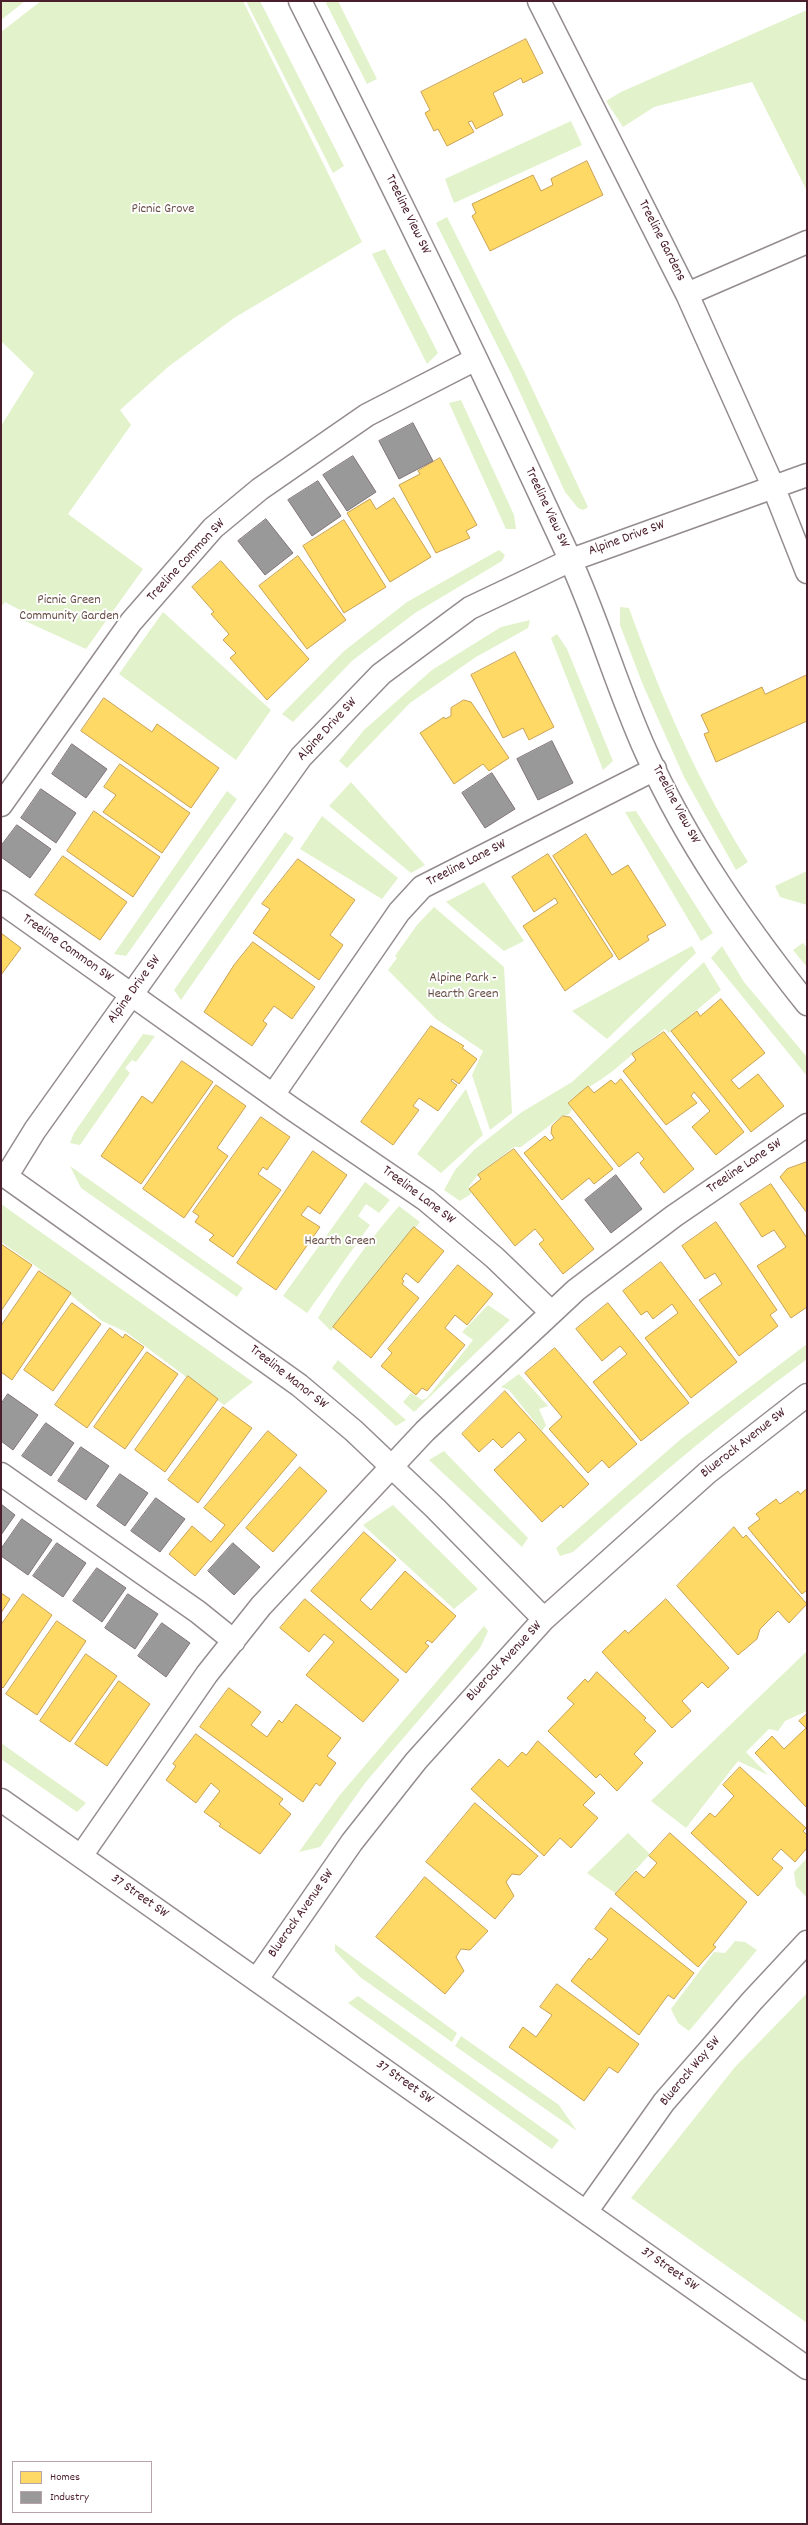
<!DOCTYPE html>
<style>
body{margin:0}
#map{position:relative;width:808px;height:2525px;overflow:hidden;background:#fff;font-family:Dekko,sans-serif}
canvas{display:block}
.frame{position:absolute;inset:0;border:2px solid #4a1f2b;pointer-events:none}
.legend{position:absolute;left:12px;top:2461px;width:140px;height:52px;box-sizing:border-box;background:#fff;border:1px solid #b7a5aa;margin:0;padding:5px 7px;list-style:none;font-size:12px;color:#4a1f2b}
.legend li{display:flex;align-items:center;gap:8px;height:20px}
.legend b{width:20px;border:1px solid #b7a5aa}
</style>
<div id="map">
<canvas width="808" height="2525"></canvas>
<div class="frame"></div>
<ul class="legend">
<li><b style="height:11px;background:#ffd966"></b>Homes</li>
<li><b style="height:11px;background:#999"></b>Industry</li>
</ul>
</div>
<script>
const g = document.querySelector('canvas').getContext('2d');
g.lineJoin = 'round';
function fillPath(path, color) { g.fillStyle = color; g.fill(path, 'evenodd'); }
function strokePath(path, color, width, dash) { g.strokeStyle = color; g.lineWidth = width; g.lineCap = dash ? 'butt' : 'round'; g.setLineDash(dash || []); g.stroke(path); }
function label(font, color, halo, rows, align = 'center') {
  g.font = font + ' Dekko,sans-serif'; g.lineWidth = 4; g.setLineDash([]); g.textBaseline = 'middle'; g.strokeStyle = halo; g.fillStyle = color; for (const [text, x, y, turn = 0] of rows) {
    g.save(); g.translate(x, y); g.rotate((+turn || 0) * Math.PI / 180); g.textAlign = isNaN(turn) ? turn : align; if (halo) g.strokeText(text, 0, 0); g.fillText(text, 0, 0); g.restore();
  }
}
const green = new Path2D(`
 M 4,1 L 25,1 L 1,20 L 1,4 Z
 M 41,1 L 243,1 L 362,242 L 234,318 L 168,367 L 120,410 L 131,425 L 68,514 L 143,569 L 86,649 L 23,620 L 20,610 L 5,602 L 1,607 L 1,426 L 34,373 L 1,341 L 1,32 Z
 M 246,1 L 260,1 L 344,166 L 333,173 Z
 M 325,1 L 338,1 L 377,79 L 367,84 Z
 M 807,10 L 807,191 L 752,82 L 654,107 L 623,127 L 606,101 L 621,92 Z
 M 571,121 L 582,145 L 454,203 L 445,179 Z
 M 447,217 L 523,369 L 588,507 L 583,510 L 578,508 L 565,492 L 512,375 L 436,223 Z
 M 385,249 L 438,353 L 427,364 L 372,254 Z
 M 461,400 L 514,515 L 516,529 L 506,529 L 449,403 Z
 M 499,550 L 505,555 L 502,561 L 415,613 L 353,660 L 293,722 L 282,714 L 344,651 L 407,602 Z
 M 620,607 L 629,608 C 661,697 698,782 748,862 L 736,870 L 684,777 L 643,685 L 620,625 Z
 M 163,612 L 271,710 L 236,760 L 119,674 Z
 M 530,620 L 528,628 L 476,657 L 410,703 L 347,768 L 339,761 L 364,730 L 432,670 L 501,627 Z
 M 557,634 L 567,649 L 613,761 L 603,770 L 551,638 Z
 M 351,782 L 425,865 L 411,873 L 329,806 Z
 M 227,791 L 237,799 L 126,956 L 114,954 Z
 M 636,811 L 713,933 L 701,941 L 625,812 Z
 M 322,816 L 398,878 L 382,899 L 300,849 Z
 M 285,832 L 294,838 L 181,1000 L 174,990 Z
 M 807,871 L 807,905 L 780,897 L 775,886 Z
 M 484,882 L 524,941 L 504,951 L 446,902 Z
 M 434,907 L 504,967 L 512,1113 L 490,1130 L 472,1075 L 483,1051 L 436,1019 L 388,970 L 397,958 L 395,956 L 417,925 Z
 M 803,943 L 807,948 L 807,967 L 793,950 Z
 M 692,946 L 696,953 L 607,1039 L 572,1011 Z
 M 722,946 L 744,982 L 807,1057 L 807,1076 L 711,958 Z
 M 704,962 L 721,990 L 669,1033 L 665,1029 C 646,1042 631,1056 614,1070 C 599,1082 582,1090 568,1102 L 572,1110 L 568,1115 L 562,1116 L 521,1147 L 514,1147 L 477,1176 L 469,1186 L 471,1194 L 460,1201 L 444,1190 L 455,1170 L 475,1149 L 522,1112 L 572,1082 Z
 M 143,1034 L 155,1036 L 136,1062 L 132,1060 L 125,1068 L 130,1073 L 80,1145 L 70,1143 L 74,1133 Z
 M 466,1089 L 483,1135 L 441,1173 L 417,1154 Z
 M 70,1166 L 243,1288 L 237,1297 L 81,1188 Z
 M 365,1182 L 390,1200 L 379,1213 L 366,1204 L 358,1216 L 370,1225 L 307,1313 L 283,1296 Z
 M 1,1204 L 253,1382 L 224,1405 L 126,1332 L 102,1321 L 37,1267 L 1,1242 Z
 M 399,1206 L 420,1222 L 331,1331 L 318,1318 C 343,1276 367,1243 399,1206 Z
 M 488,1305 L 510,1320 L 414,1412 L 403,1402 L 411,1393 L 422,1400 L 427,1398 L 473,1340 L 462,1332 Z
 M 807,1344 L 807,1359 C 725,1419 649,1484 573,1552 L 560,1556 L 556,1548 L 681,1439 Z
 M 338,1360 L 406,1420 L 396,1426 L 332,1368 Z
 M 519,1374 L 548,1406 L 539,1409 L 546,1425 L 542,1431 L 509,1390 L 501,1387 Z
 M 444,1451 L 528,1538 L 522,1547 L 429,1460 Z
 M 393,1505 L 478,1589 L 454,1609 L 363,1525 Z
 M 484,1626 L 488,1631 L 480,1648 L 365,1783 L 320,1847 L 299,1852 L 339,1796 Z
 M 807,1651 L 807,1711 L 785,1721 L 778,1731 L 769,1729 L 746,1752 L 768,1775 L 738,1761 L 686,1828 L 651,1801 Z
 M 1,1743 L 86,1803 L 77,1812 L 1,1759 Z
 M 628,1833 L 650,1854 L 615,1893 L 587,1873 Z
 M 807,1858 L 807,1896 L 806,1897 L 796,1886 L 794,1872 Z
 M 735,1941 L 745,1942 L 757,1950 L 689,2031 L 678,2023 L 671,2009 L 714,1952 L 725,1953 Z
 M 335,1944 L 457,2033 L 452,2042 L 360,1977 L 335,1951 Z
 M 807,1993 L 807,2323 L 631,2198 L 735,2067 Z
 M 358,1996 L 559,2140 L 552,2149 L 348,2003 Z
 M 461,2036 L 559,2105 L 577,2131 L 455,2046 Z`);
const homes = new Path2D(`
 M 526,39 L 543,73 L 523,83 L 521,78 L 493,93 L 503,115 L 476,129 L 472,121 L 468,122 L 474,132 L 447,146 L 438,129 L 434,131 L 425,113 L 430,110 L 421,92 Z
 M 587,161 L 603,195 L 490,251 L 472,216 L 476,213 L 472,204 L 533,175 L 541,191 L 553,185 L 551,179 Z
 M 440,458 L 477,525 L 466,531 L 470,538 L 436,553 L 399,485 L 420,474 L 418,471 Z
 M 394,498 L 431,557 L 390,582 L 347,513 L 370,499 L 376,509 Z
 M 344,520 L 386,587 L 344,613 L 303,546 Z
 M 298,556 L 346,620 L 307,649 L 259,586 Z
 M 221,561 L 309,659 L 267,700 L 230,658 L 236,653 L 223,640 L 229,634 L 211,614 L 214,612 L 192,587 Z
 M 515,652 L 554,727 L 529,740 L 523,728 L 503,738 L 471,675 Z
 M 807,675 L 807,721 L 716,762 L 704,734 L 709,732 L 701,715 L 762,687 L 765,694 Z
 M 104,698 L 152,732 L 157,724 L 219,768 L 191,808 L 81,731 Z
 M 464,700 L 471,702 L 509,758 L 489,771 L 483,764 L 454,784 L 420,733 L 444,717 L 445,719 L 451,716 L 451,708 Z
 M 120,764 L 190,813 L 162,853 L 103,812 L 116,795 L 104,787 Z
 M 94,811 L 160,857 L 133,897 L 67,851 Z
 M 586,834 L 612,875 L 628,865 L 666,925 L 647,936 L 649,940 L 619,960 L 553,856 Z
 M 548,854 L 613,956 L 565,991 L 523,926 L 558,903 L 555,898 L 534,912 L 512,877 Z
 M 63,856 L 127,902 L 100,940 L 35,895 Z
 M 298,859 L 355,900 L 330,935 L 343,945 L 319,980 L 253,933 L 270,909 L 262,904 Z
 M 1,933 L 21,948 L 1,975 Z
 M 253,942 L 315,987 L 292,1019 L 274,1006 L 263,1021 L 267,1024 L 252,1046 L 204,1012 L 234,965 Z
 M 721,999 L 765,1053 L 731,1080 L 739,1089 L 758,1074 L 784,1106 L 751,1132 L 671,1031 L 697,1011 L 700,1016 Z
 M 431,1026 L 464,1046 L 462,1048 L 477,1059 L 459,1084 L 452,1079 L 451,1081 L 457,1085 L 438,1111 L 419,1098 L 413,1106 L 419,1110 L 393,1145 L 361,1122 Z
 M 664,1032 L 744,1132 L 716,1155 L 692,1127 L 710,1111 L 694,1092 L 691,1096 L 697,1103 L 666,1125 L 623,1071 L 636,1060 L 632,1054 Z
 M 182,1061 L 213,1082 L 141,1184 L 101,1156 L 142,1096 L 152,1103 Z
 M 621,1079 L 694,1169 L 664,1193 L 640,1163 L 644,1159 L 638,1152 L 619,1167 L 568,1103 L 588,1086 L 594,1093 L 611,1080 L 615,1084 Z
 M 216,1085 L 246,1106 L 217,1148 L 228,1156 L 184,1218 L 143,1189 Z
 M 563,1116 L 570,1117 L 613,1169 L 594,1184 L 589,1178 L 562,1200 L 524,1153 L 545,1136 L 550,1141 L 554,1138 L 551,1133 L 552,1126 Z
 M 261,1117 L 290,1137 L 267,1170 L 263,1167 L 258,1174 L 281,1190 L 233,1257 L 209,1240 L 214,1235 L 195,1222 L 199,1216 L 193,1212 Z
 M 514,1149 L 594,1249 L 563,1274 L 539,1244 L 544,1240 L 535,1229 L 515,1246 L 469,1189 L 481,1179 L 478,1175 Z
 M 313,1151 L 347,1175 L 320,1214 L 308,1206 L 301,1215 L 320,1227 L 276,1290 L 237,1263 Z
 M 807,1162 L 807,1213 L 780,1177 L 787,1169 Z
 M 771,1184 L 807,1238 L 807,1307 L 791,1318 L 757,1266 L 786,1247 L 774,1230 L 762,1237 L 740,1204 Z
 M 716,1222 L 777,1310 L 770,1315 L 778,1326 L 739,1356 L 699,1300 L 722,1284 L 715,1273 L 705,1279 L 682,1246 Z
 M 414,1227 L 444,1251 L 418,1283 L 406,1273 L 402,1279 L 404,1281 L 402,1284 L 419,1298 L 371,1358 L 333,1327 Z
 M 1,1244 L 32,1265 L 1,1311 Z
 M 661,1262 L 737,1362 L 691,1398 L 645,1338 L 678,1313 L 672,1304 L 653,1319 L 647,1311 L 641,1315 L 623,1291 Z
 M 458,1265 L 493,1294 L 467,1325 L 455,1315 L 445,1328 L 465,1345 L 427,1391 L 422,1388 L 416,1395 L 381,1366 L 392,1353 L 388,1349 Z
 M 39,1271 L 71,1293 L 12,1380 L 1,1372 L 1,1326 Z
 M 72,1303 L 101,1324 L 53,1391 L 24,1370 Z
 M 608,1303 L 689,1403 L 641,1441 L 593,1382 L 627,1354 L 620,1346 L 602,1361 L 576,1329 Z
 M 110,1328 L 123,1338 L 125,1334 L 144,1347 L 87,1428 L 55,1405 Z
 M 555,1348 L 637,1444 L 609,1468 L 602,1460 L 588,1473 L 549,1429 L 562,1417 L 525,1373 Z
 M 147,1352 L 178,1374 L 125,1449 L 94,1427 Z
 M 188,1376 L 218,1399 L 165,1472 L 135,1450 Z
 M 505,1391 L 589,1484 L 563,1508 L 561,1505 L 542,1522 L 494,1470 L 526,1440 L 519,1432 L 502,1448 L 493,1439 L 479,1452 L 462,1434 Z
 M 223,1407 L 252,1428 L 198,1503 L 168,1480 Z
 M 268,1431 L 297,1455 L 195,1576 L 169,1554 L 192,1526 L 211,1542 L 225,1525 L 204,1508 Z
 M 300,1467 L 327,1491 L 273,1552 L 246,1528 Z
 M 807,1489 L 807,1590 L 802,1594 L 748,1528 L 760,1519 L 756,1514 L 776,1499 L 780,1504 L 798,1491 L 800,1494 Z
 M 734,1527 L 743,1538 L 746,1535 L 807,1604 L 789,1623 L 778,1611 L 760,1629 L 757,1639 L 738,1655 L 677,1586 Z
 M 364,1532 L 396,1560 L 360,1600 L 371,1610 L 405,1571 L 456,1616 L 432,1643 L 428,1640 L 425,1643 L 429,1646 L 406,1673 L 311,1591 Z
 M 1,1593 L 10,1599 L 1,1613 Z
 M 23,1594 L 52,1615 L 3,1688 L 1,1686 L 1,1625 Z
 M 305,1599 L 399,1680 L 363,1722 L 306,1675 L 334,1642 L 324,1634 L 309,1652 L 280,1628 Z
 M 666,1599 L 729,1668 L 708,1688 L 702,1682 L 682,1701 L 691,1711 L 672,1728 L 602,1652 L 625,1630 L 628,1633 Z
 M 57,1621 L 86,1641 L 37,1715 L 6,1694 Z
 M 86,1654 L 117,1676 L 70,1742 L 40,1721 Z
 M 597,1672 L 646,1718 L 644,1720 L 656,1731 L 634,1754 L 643,1763 L 617,1791 L 600,1774 L 596,1778 L 548,1731 L 574,1704 L 567,1698 L 585,1679 L 588,1682 Z
 M 119,1681 L 150,1704 L 107,1766 L 75,1744 Z
 M 229,1688 L 261,1712 L 251,1725 L 267,1737 L 279,1720 L 282,1723 L 296,1704 L 341,1738 L 327,1756 L 336,1763 L 320,1786 L 316,1783 L 303,1802 L 200,1727 Z
 M 807,1714 L 807,1808 L 755,1753 L 772,1736 L 784,1749 L 806,1728 L 799,1721 Z
 M 196,1734 L 283,1799 L 279,1804 L 291,1814 L 260,1854 L 219,1826 L 221,1824 L 204,1812 L 220,1791 L 211,1783 L 196,1803 L 166,1780 L 176,1766 L 173,1764 Z
 M 538,1741 L 595,1793 L 583,1805 L 598,1818 L 571,1848 L 560,1838 L 544,1856 L 471,1789 L 499,1759 L 508,1767 L 522,1752 L 526,1755 Z
 M 740,1767 L 806,1828 L 803,1831 L 807,1835 L 807,1848 L 795,1862 L 781,1849 L 772,1859 L 783,1868 L 758,1896 L 691,1833 L 710,1813 L 715,1817 L 734,1796 L 723,1785 Z
 M 475,1803 L 538,1856 L 520,1875 L 512,1874 L 506,1882 L 514,1896 L 495,1919 L 426,1862 Z
 M 670,1833 L 747,1902 L 713,1945 L 716,1947 L 698,1967 L 615,1894 L 636,1871 L 644,1878 L 657,1863 L 649,1856 Z
 M 425,1877 L 488,1931 L 470,1950 L 461,1949 L 456,1957 L 464,1971 L 445,1994 L 376,1937 Z
 M 611,1908 L 694,1973 L 674,1999 L 668,1995 L 639,2035 L 571,1981 L 589,1958 L 591,1960 L 608,1939 L 595,1929 Z
 M 557,1984 L 639,2044 L 618,2073 L 609,2067 L 584,2101 L 509,2047 L 523,2027 L 536,2037 L 552,2015 L 540,2007 Z`);
const industry = new Path2D(`
 M 413,423 L 433,461 L 399,479 L 379,441 Z
 M 353,456 L 376,492 L 347,511 L 323,475 Z
 M 318,481 L 341,516 L 312,536 L 288,500 Z
 M 266,519 L 293,553 L 265,575 L 238,541 Z
 M 552,741 L 573,783 L 538,800 L 517,759 Z
 M 72,744 L 107,769 L 86,798 L 52,774 Z
 M 492,773 L 515,809 L 485,828 L 462,793 Z
 M 41,789 L 76,813 L 56,843 L 21,818 Z
 M 17,825 L 51,849 L 30,878 L 1,857 L 1,846 Z
 M 616,1175 L 642,1209 L 611,1233 L 585,1200 Z
 M 8,1394 L 38,1415 L 13,1450 L 1,1441 L 1,1404 Z
 M 46,1423 L 74,1443 L 51,1476 L 22,1456 Z
 M 81,1447 L 109,1466 L 86,1500 L 58,1481 Z
 M 120,1474 L 148,1493 L 125,1526 L 97,1506 Z
 M 156,1498 L 185,1519 L 160,1552 L 131,1531 Z
 M 1,1504 L 15,1515 L 1,1535 Z
 M 22,1519 L 52,1540 L 28,1575 L 1,1556 L 1,1549 Z
 M 57,1543 L 86,1563 L 63,1597 L 33,1576 Z
 M 233,1543 L 260,1567 L 234,1595 L 208,1571 Z
 M 97,1568 L 126,1588 L 102,1622 L 73,1601 Z
 M 128,1594 L 158,1614 L 135,1649 L 105,1628 Z
 M 162,1623 L 190,1643 L 166,1677 L 138,1656 Z`);
const minor = new Path2D(`
 M 300,1 C 393,185 483,370 569,557 C 598,620 617,688 646,752 C 687,843 745,926 807,1004
 M 539,1 L 687,294 L 773,486 L 807,572
 M 687,294 L 807,242
 M 1,805 L 131,622 L 213,528 L 260,489 L 367,415 L 476,359
 M 1,902 L 291,1108 L 426,1200 L 495,1258 L 551,1312
 M 273,1095 L 399,912 L 422,887 L 655,769
 M 1,1173 L 299,1385 L 354,1431 L 435,1508 L 544,1619
 M 6,1177 L 35,1130 L 301,757 L 381,674 L 470,608 L 571,560 L 807,475
 M 1,1474 L 198,1612 L 234,1641
 M 1,1800 L 807,2368
 M 81,1856 L 207,1674 L 261,1606 L 425,1431 L 576,1290 L 674,1216 L 807,1125
 M 257,1979 L 352,1842 L 416,1761 L 544,1619 L 707,1473 L 807,1395
 M 586,2212 L 664,2102 L 752,2001 L 807,1942`);
const parkNames = [
 ["Picnic Grove",163,210],
 ["Picnic Green",69,601],
 ["Community Garden",69,617],
 ["Alpine Park -",463,979],
 ["Hearth Green",463,995],
 ["Hearth Green",340,1242]
];
const streetNames = [
 ["Treeline View SW",407,215,64],
 ["Treeline Gardens",661,241,63],
 ["Treeline View SW",546,508,65],
 ["Alpine Drive SW",627,539,-20],
 ["Treeline Common SW",187,561,-47],
 ["Alpine Drive SW",328,730,-47],
 ["Treeline View SW",675,805,62],
 ["Treeline Lane SW",467,864,-27],
 ["Treeline Common SW",67,949,35],
 ["Alpine Drive SW",135,990,-54],
 ["Treeline Lane SW",745,1167,-34],
 ["Treeline Lane SW",418,1196,37],
 ["Treeline Manor SW",288,1378,38],
 ["Bluerock Avenue SW",744,1444,-38],
 ["Bluerock Avenue SW",505,1662,-47],
 ["37 Street SW",139,1897,35],
 ["Bluerock Avenue SW",302,1914,-55],
 ["Bluerock Way SW",691,2072,-50],
 ["37 Street SW",404,2083,35],
 ["37 Street SW",669,2270,35]
];
fillPath(green, '#e2f2ca');
fillPath(homes, '#ffd966');
strokePath(homes, '#c9a154', 1);
fillPath(industry, '#999');
strokePath(industry, '#817478', 1);
strokePath(minor, '#948c8e', 25);
strokePath(minor, '#fff', 22);
label('14px', '#6a5148', '#fff', parkNames);
label('14px', '#4a1f2b', '#fff', streetNames);
</script>
